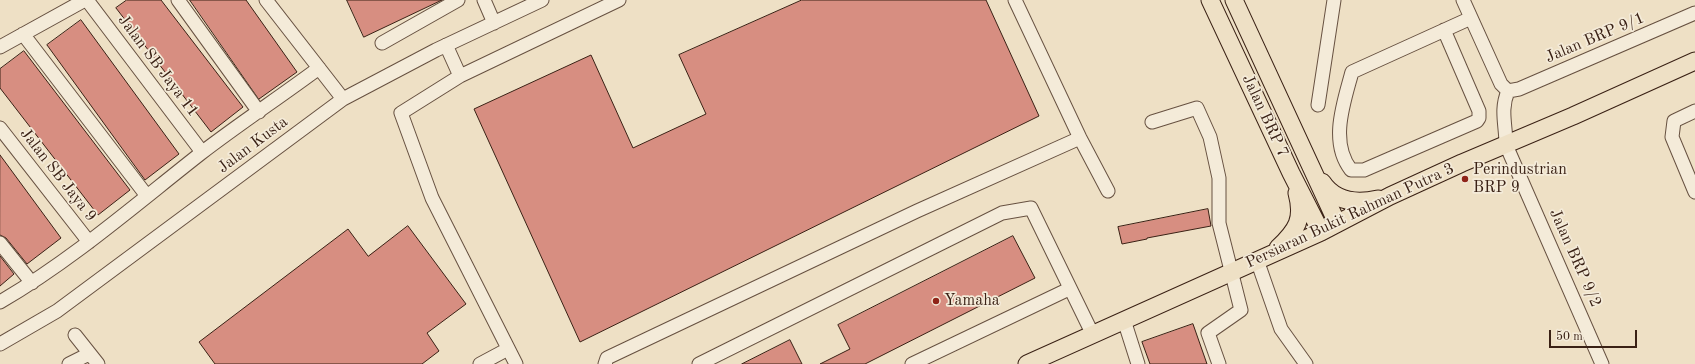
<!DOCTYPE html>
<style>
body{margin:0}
#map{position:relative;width:1695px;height:364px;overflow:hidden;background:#eee0c5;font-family:"Old Standard TT",serif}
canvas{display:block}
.scale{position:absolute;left:1549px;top:330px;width:88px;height:18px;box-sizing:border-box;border:2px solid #3a2115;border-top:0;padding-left:5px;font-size:12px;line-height:14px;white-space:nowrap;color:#3a2115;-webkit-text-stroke:3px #f4ebd9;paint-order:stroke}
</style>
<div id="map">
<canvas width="1695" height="364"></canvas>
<div class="scale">50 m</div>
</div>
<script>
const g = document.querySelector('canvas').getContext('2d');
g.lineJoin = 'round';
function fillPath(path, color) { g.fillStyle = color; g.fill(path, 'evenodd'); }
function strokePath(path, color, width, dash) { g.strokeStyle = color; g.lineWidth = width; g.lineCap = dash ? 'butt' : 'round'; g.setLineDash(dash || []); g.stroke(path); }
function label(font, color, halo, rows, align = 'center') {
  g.font = font + ' "Old Standard TT",serif'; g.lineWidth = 3.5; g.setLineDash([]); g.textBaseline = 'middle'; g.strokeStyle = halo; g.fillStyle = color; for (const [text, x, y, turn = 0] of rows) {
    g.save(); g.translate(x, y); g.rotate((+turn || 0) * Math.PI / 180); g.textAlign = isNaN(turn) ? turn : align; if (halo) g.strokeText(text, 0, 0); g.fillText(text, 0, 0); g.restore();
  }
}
const building = new Path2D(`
 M 127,0 L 161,0 L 243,107 L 211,132 L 116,8 Z
 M 190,0 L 246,0 L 297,72 L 259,99 Z
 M 347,0 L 442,0 L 364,37 Z
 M 802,0 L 986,0 L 1039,116 L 580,342 L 474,109 L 591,55 L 633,148 L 706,114 L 679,55 Z
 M 81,20 L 179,154 L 145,180 L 47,45 Z
 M 24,51 L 130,190 L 98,215 L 0,88 L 0,69 Z
 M 0,155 L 61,238 L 27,264 L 6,238 L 0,235 Z
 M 1208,209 L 1211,226 L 1147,238 L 1147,239 L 1122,244 L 1118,227 Z
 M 408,226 L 466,304 L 427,333 L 439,351 L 422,364 L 215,364 L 199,342 L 348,229 L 368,256 Z
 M 1013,236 L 1035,278 L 865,364 L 820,364 L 850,349 L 838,325 Z
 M 0,256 L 14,274 L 0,286 Z
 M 1193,324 L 1207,364 L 1150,364 L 1142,342 Z
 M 790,340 L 802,364 L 742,364 Z`);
const minor = new Path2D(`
 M 87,0 L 202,152
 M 178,0 L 259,112
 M 266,0 L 343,99
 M 484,0 L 494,23
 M 1015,0 L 1080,138 L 1108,191
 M 1463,0 L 1501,84 L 1508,91
 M 1444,30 L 1479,111 L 1479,118 L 1477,121 L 1364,170 L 1351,170 C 1329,142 1344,102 1352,72 L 1471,18
 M 23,34 L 147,196
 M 382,43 L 458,0
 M 446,45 L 460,76 L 401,113 L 432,198 L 516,364
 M 0,47 L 85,0
 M 460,76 L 619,0
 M 1508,91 C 1500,110 1506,125 1506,145 L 1602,364
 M 1508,91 L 1519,89 L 1695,13
 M 1318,105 L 1334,0
 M 1695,111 L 1674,121 L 1672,137 L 1695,192
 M 1152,122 L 1197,108 L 1210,137 L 1219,178 L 1219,223 L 1241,310 L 1208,333 L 1219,364
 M 0,128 L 89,242
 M 0,243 L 32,283
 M 1257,260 L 1281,329 L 1306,364
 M 0,302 C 72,260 135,205 200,154 C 239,124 280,97 319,68
 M 1124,320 L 1138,364
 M 75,335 L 98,364
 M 0,344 L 57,311 L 343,99 L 436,50 L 542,0
 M 69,364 L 89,354
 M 480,364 L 508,349
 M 605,364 L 607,358 L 917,211 L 1080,138
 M 699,364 L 1002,213 L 1031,208 L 1093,335
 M 912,364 L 1069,289`);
const major = new Path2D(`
 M 1210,0 L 1291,173 L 1321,232
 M 1234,0 L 1337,223
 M 1322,182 C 1335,202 1356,204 1378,199
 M 1278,248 C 1297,230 1304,219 1297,193
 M 1027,364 L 1321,232 L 1390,196 L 1462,163 L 1573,116 L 1695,61`);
const markers = [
 [1465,179,4,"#8f2418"],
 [936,301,4,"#8f2418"]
];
const streetNames = [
 ["Jalan BRP 9/1",1595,38,-23],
 ["Jalan SB Jaya 11",158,66,53],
 ["Jalan BRP 7",1265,116,65],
 ["Jalan Kusta",253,145,-37],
 ["Jalan SB Jaya 9",58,175,52],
 ["Persiaran Bukit Rahman Putra 3",1350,216,-25],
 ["Jalan BRP 9/2",1575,258,66]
];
const poiNames = [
 ["Perindustrian",1473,170],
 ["BRP 9",1473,188],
 ["Yamaha",944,301]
];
fillPath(building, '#d78e81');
strokePath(building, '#3a2115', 1);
strokePath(minor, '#675141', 15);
strokePath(major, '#3a2115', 19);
strokePath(minor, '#f4ebd9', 13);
strokePath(major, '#eee0c5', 17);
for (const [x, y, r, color] of markers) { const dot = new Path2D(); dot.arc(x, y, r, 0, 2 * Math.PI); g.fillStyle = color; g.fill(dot); strokePath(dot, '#f4ebd9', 1.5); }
label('16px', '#3a2115', '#f4ebd9', streetNames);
label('16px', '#3a2115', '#f4ebd9', poiNames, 'left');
</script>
